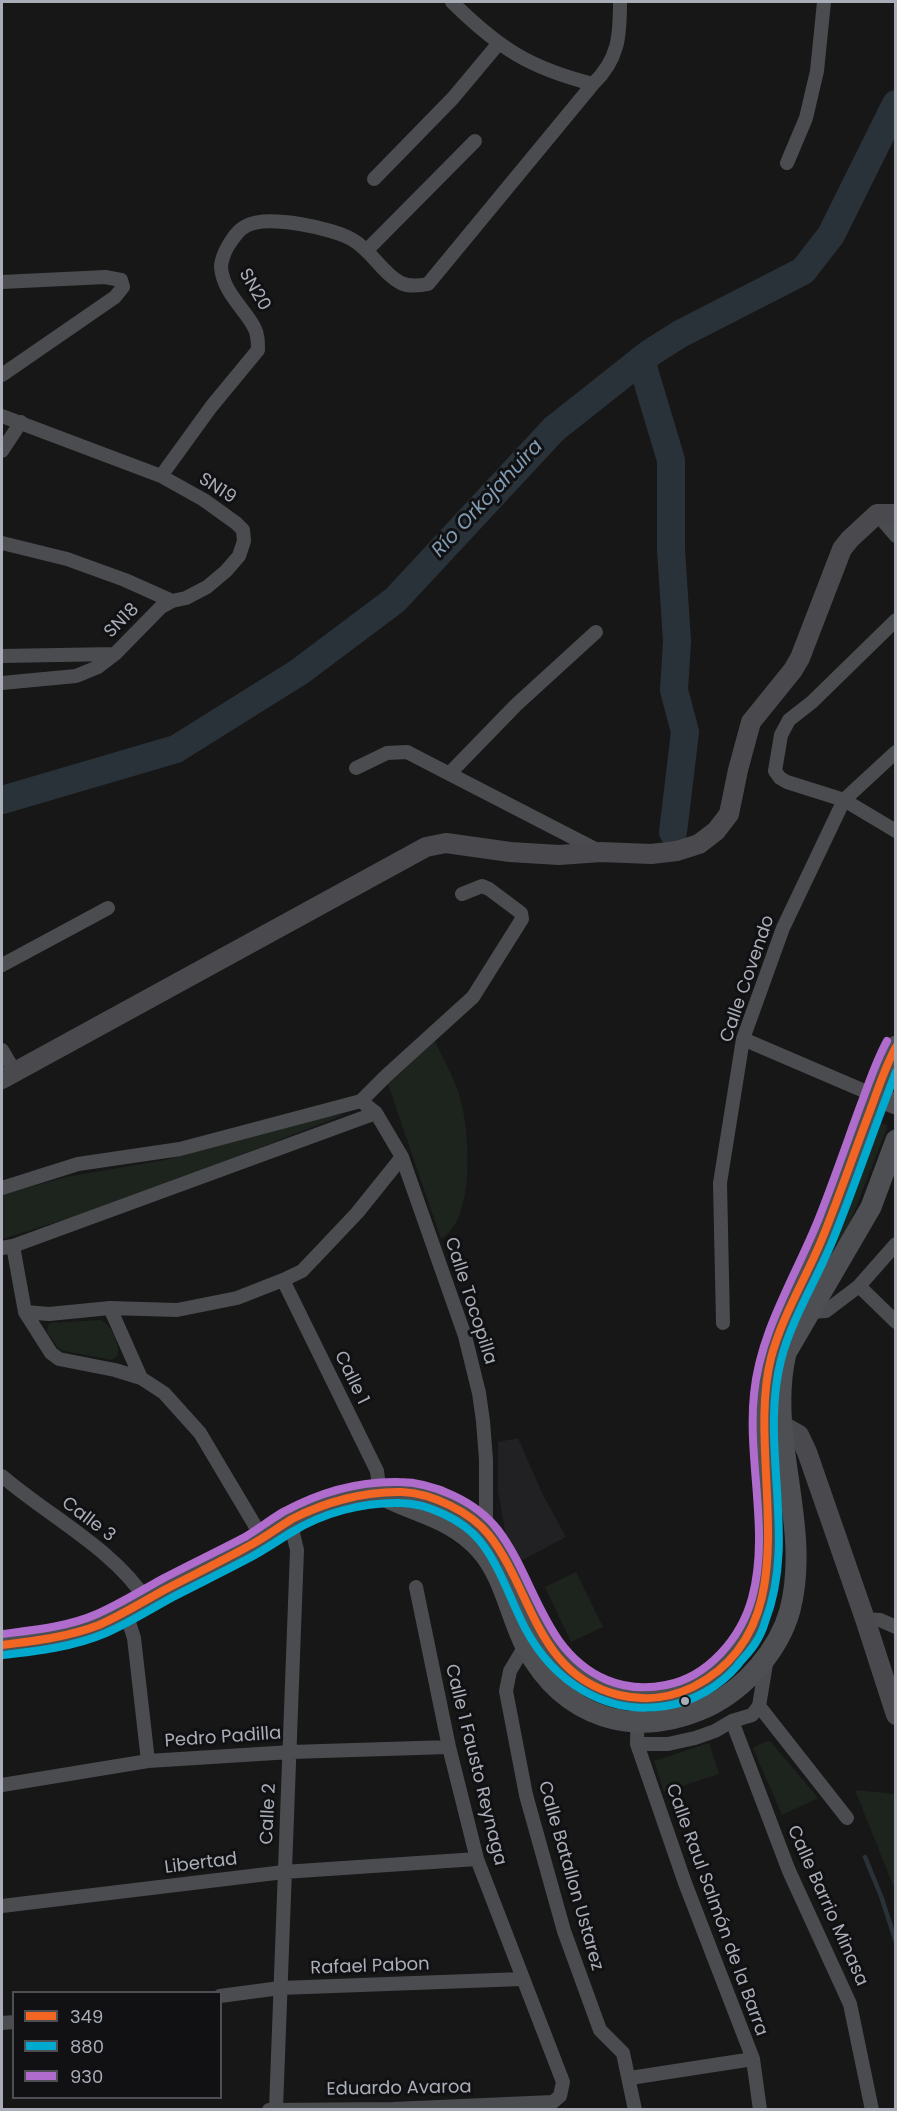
<!DOCTYPE html>
<meta charset="utf-8">
<style>
body{margin:0}
#map{position:relative;width:897px;height:2111px;overflow:hidden;background:#171717;font-family:Poppins,sans-serif}
canvas{display:block}
.frame{position:absolute;inset:0;border:3px solid #a8adb8;pointer-events:none}
.legend{position:absolute;left:12px;top:1991px;width:210px;height:108px;box-sizing:border-box;background:#111113;border:2px solid #4d4f55;margin:0;padding:8px 10px;list-style:none;font-size:18px;color:#a8adb8}
.legend li{display:flex;align-items:center;gap:12px;height:30px}
.legend b{width:30px;border:2px solid #4d4f55}
</style>
<div id="map">
<canvas width="897" height="2111"></canvas>
<div class="frame"></div>
<ul class="legend">
<li><b style="height:8px;background:#f26522"></b>349</li>
<li><b style="height:8px;background:#00a9ce"></b>880</li>
<li><b style="height:8px;background:#b06ccc"></b>930</li>
</ul>
</div>
<script>
const g = document.querySelector('canvas').getContext('2d');
g.lineJoin = 'round';
function fillPath(path, color) { g.fillStyle = color; g.fill(path, 'evenodd'); }
function strokePath(path, color, width, dash) { g.strokeStyle = color; g.lineWidth = width; g.lineCap = dash ? 'butt' : 'round'; g.setLineDash(dash || []); g.stroke(path); }
function label(font, color, halo, rows, align = 'center') {
  g.font = font + ' Poppins,sans-serif'; g.lineWidth = 6; g.setLineDash([]); g.textBaseline = 'middle'; g.strokeStyle = halo; g.fillStyle = color; for (const [text, x, y, turn = 0] of rows) {
    g.save(); g.translate(x, y); g.rotate((+turn || 0) * Math.PI / 180); g.textAlign = isNaN(turn) ? turn : align; if (halo) g.strokeText(text, 0, 0); g.fillText(text, 0, 0); g.restore();
  }
}
const built = new Path2D(`
 M 518,1438 L 542,1493 L 566,1537 L 519,1562 L 507,1541 L 498,1491 L 498,1442 Z`);
const green = new Path2D(`
 M 435,1041 C 442,1057 452,1074 458,1091 C 470,1125 477,1219 441,1239 L 388,1084 Z
 M 346,1114 L 118,1203 L 2,1239 L 2,1195 L 66,1177 L 165,1160 L 307,1119 Z
 M 880,1123 L 886,1125 L 887,1128 L 842,1243 L 837,1244 L 834,1239 Z
 M 101,1320 C 111,1325 120,1344 118,1355 L 112,1360 L 64,1351 L 58,1348 L 47,1332 L 48,1325 L 51,1323 Z
 M 576,1572 L 603,1627 L 571,1642 L 545,1587 Z
 M 770,1741 L 818,1798 L 782,1815 L 753,1748 L 764,1742 Z
 M 709,1743 L 719,1774 L 664,1792 L 654,1761 Z
 M 855,1790 L 895,1794 L 895,1890 Z`);
const stream = new Path2D(`
 M 865,1857 L 881,1896 L 896,1942`);
const river = new Path2D(`
 M 641,360 L 671,460 L 671,550 L 677,641 L 674,690 L 685,732 L 673,832
 M 2,800 L 176,749 L 299,672 L 395,600 L 554,429 L 650,353 L 680,334 L 803,271 L 831,235 L 896,104`);
const street = new Path2D(`
 M 452,2 C 499,48 529,68 593,84
 M 787,163 L 806,118 L 817,71 L 824,2
 M 374,179 L 453,98 L 499,43
 M 367,250 L 475,141
 M 2,282 L 105,277 L 121,280 L 123,287 L 115,297 L 2,375
 M 2,416 L 161,476 L 204,500 L 236,523 L 243,530 L 244,541 L 239,556 L 226,571 L 207,587 L 186,598 L 172,601 L 161,607 L 115,654 L 98,667 L 76,676 L 2,683
 M 2,451 L 21,422
 M 161,476 L 211,407 L 258,350 C 258,342 258,334 254,327 C 243,307 223,292 221,267 C 221,261 225,251 228,246 C 233,238 238,230 246,226 C 267,214 333,228 353,240 C 372,251 382,273 401,283 C 410,287 419,286 428,284 L 593,84 C 619,59 620,35 620,2
 M 877,514 L 896,536
 M 2,543 L 67,559 L 125,580 L 172,601
 M 896,620 L 812,702 L 789,720 L 781,735 L 775,771 L 780,778 L 787,782 L 844,800 L 896,831
 M 2,656 L 115,654
 M 356,768 L 387,753 L 407,752 L 599,851
 M 450,773 L 516,705 L 596,632
 M 2,965 L 108,908
 M 743,1039 L 876,1096
 M 2,1050 L 15,1072
 M 361,1101 L 376,1113 L 402,1157 L 465,1336 L 479,1393 L 483,1421 L 486,1460 L 486,1530
 M 2,1188 L 78,1164 L 180,1149 L 361,1101 L 386,1076 L 473,997 L 522,919 L 521,913 L 489,889 L 482,886 L 462,894
 M 13,1246 L 25,1312 L 51,1353 L 59,1359 L 115,1370 L 141,1378
 M 2,1248 L 13,1246 L 376,1113
 M 283,1280 L 377,1471 L 380,1494
 M 859,1286 L 896,1322
 M 110,1308 L 141,1378 L 164,1393 L 200,1433 L 263,1539
 M 25,1312 L 49,1314 L 110,1308 L 177,1310 L 237,1298 L 283,1280 L 302,1271 L 322,1250 L 357,1213 L 402,1157
 M 810,1312 L 826,1311 L 859,1286 L 896,1244
 M 723,1323 L 720,1183 L 743,1039 L 783,928 L 844,800 L 896,752
 M 2,1476 C 47,1515 115,1550 146,1600
 M 126,1613 L 134,1638 L 148,1761
 M 865,1619 L 880,1620 L 896,1627
 M 531,1643 L 525,1646 L 510,1671 L 506,1691 L 526,1795 L 564,1931 L 600,2030 L 623,2053 L 635,2110
 M 638,1699 L 637,1744 L 685,1883 L 753,2059 L 760,2110
 M 759,1706 L 847,1818
 M 732,1721 L 789,1871 L 850,2004 L 872,2110
 M 637,1744 L 668,1744 L 695,1738 L 715,1731 L 732,1721 L 752,1715 L 759,1706 L 767,1658
 M 2,1785 L 148,1761 L 291,1752 L 449,1747
 M 2,1906 L 284,1872 L 477,1859
 M 220,1996 L 280,1988 L 522,1979
 M 2,2023 L 14,2022
 M 630,2078 L 753,2059
 M 276,2109 C 282,1923 291,1737 297,1550 L 290,1521
 M 269,2110 L 393,2109 L 553,2102 L 560,2096 L 563,2082 L 477,1859 L 449,1747 L 416,1587`);
const secondary = new Path2D(`
 M 2,1079 L 426,847 L 446,843 L 510,852 L 559,855 L 601,852 L 651,854 L 677,851 L 699,844 L 716,831 L 729,814 L 738,770 L 751,722 L 793,670 L 800,658 L 842,549 L 850,539 L 877,514 L 896,514
 M 783,1426 L 799,1435 L 807,1452 L 865,1619 L 896,1715`);
const primary = new Path2D(`
 M 876,1096 L 896,1104
 M 382,1495 C 418,1514 451,1517 480,1549 C 504,1575 510,1616 526,1647 C 564,1718 634,1740 707,1707 C 745,1689 779,1650 790,1610 C 812,1525 766,1438 786,1353 L 871,1207 L 896,1140
 M 2,1645 C 34,1641 68,1638 98,1625 C 120,1616 139,1604 159,1593 C 192,1575 227,1559 260,1540 C 271,1534 281,1525 293,1519 C 327,1501 363,1492 402,1492 C 426,1492 476,1516 489,1535 C 512,1566 522,1603 542,1636 C 570,1681 618,1708 671,1695 C 690,1690 710,1678 724,1665 C 807,1593 743,1453 771,1358 C 783,1317 806,1278 822,1239 C 840,1194 856,1148 873,1103 C 880,1084 886,1064 896,1046`);
const bus1 = new Path2D(`
 M 2,1645 C 35,1641 68,1637 99,1625 C 122,1615 144,1601 166,1589 C 193,1575 220,1562 247,1547 C 263,1539 277,1528 292,1519 C 325,1502 365,1491 402,1492 C 431,1493 471,1512 489,1535 C 533,1591 536,1675 619,1695 C 644,1701 670,1698 693,1687 C 816,1625 744,1463 771,1358 C 782,1316 806,1278 822,1239 C 839,1197 854,1153 870,1111 C 878,1089 885,1067 896,1047`);
const bus2 = new Path2D(`
 M 3,1655 C 38,1651 73,1647 106,1633 C 129,1623 151,1609 173,1597 C 200,1583 227,1570 253,1556 C 267,1548 279,1540 292,1532 C 323,1513 363,1502 400,1503 C 427,1503 463,1520 480,1541 C 500,1566 510,1599 525,1628 C 553,1681 605,1716 666,1706 C 693,1702 720,1686 737,1666 C 743,1658 751,1651 756,1642 C 760,1636 763,1629 765,1622 C 798,1538 759,1446 781,1360 C 792,1318 816,1281 832,1242 C 855,1186 874,1128 896,1072`);
const bus3 = new Path2D(`
 M 2,1634 C 34,1630 67,1627 97,1614 C 120,1604 142,1590 164,1578 C 191,1564 218,1551 245,1537 C 258,1529 270,1520 283,1512 C 318,1493 359,1481 399,1482 C 433,1482 477,1502 498,1530 C 536,1580 543,1653 607,1680 C 626,1688 646,1689 666,1685 C 708,1677 741,1638 752,1598 C 770,1533 747,1460 754,1394 C 760,1331 796,1276 819,1218 C 834,1180 847,1142 861,1104 C 869,1083 876,1061 887,1041`);
const markers = [
 [685,1701,5,"#a8adb8"]
];
const streetNames = [
 ["SN20",254,290,60],
 ["SN19",217,489,33],
 ["SN18",122,621,-45],
 ["Calle Covendo",748,979,-71],
 ["Calle Tocopilla",470,1301,72],
 ["Calle 1",351,1378,64],
 ["Calle 3",88,1520,37],
 ["Pedro Padilla",223,1738,-4],
 ["Calle 1 Fausto Reynaga",475,1765,76],
 ["Calle 2",269,1814,-87],
 ["Libertad",201,1864,-7],
 ["Calle Batallon Ustarez",570,1876,74],
 ["Calle Barrio Minasa",827,1906,66],
 ["Calle Raul Salmón de la Barra",716,1910,70],
 ["Rafael Pabon",370,1967,-2],
 ["Eduardo Avaroa",399,2089,-1]
];
const waterNames = [
 ["Río Orkojahuira",488,499,-47]
];
fillPath(built, '#212123');
fillPath(green, '#1d241e');
strokePath(stream, '#2a3239', 4.5);
strokePath(river, '#2a3239', 28);
strokePath(street, '#4b4c50', 14);
strokePath(secondary, '#4a4a4e', 20);
strokePath(primary, '#4d4f52', 21);
strokePath(bus1, '#f26522', 8);
strokePath(bus2, '#00a9ce', 8);
strokePath(bus3, '#b06ccc', 8);
for (const [x, y, r, color] of markers) { const dot = new Path2D(); dot.arc(x, y, r, 0, 2 * Math.PI); g.fillStyle = color; g.fill(dot); strokePath(dot, '#111113', 2); }
label('18px', '#a8adb8', '#111113', streetNames);
label('italic 20px', '#7f9bb3', '#111113', waterNames);
</script>
